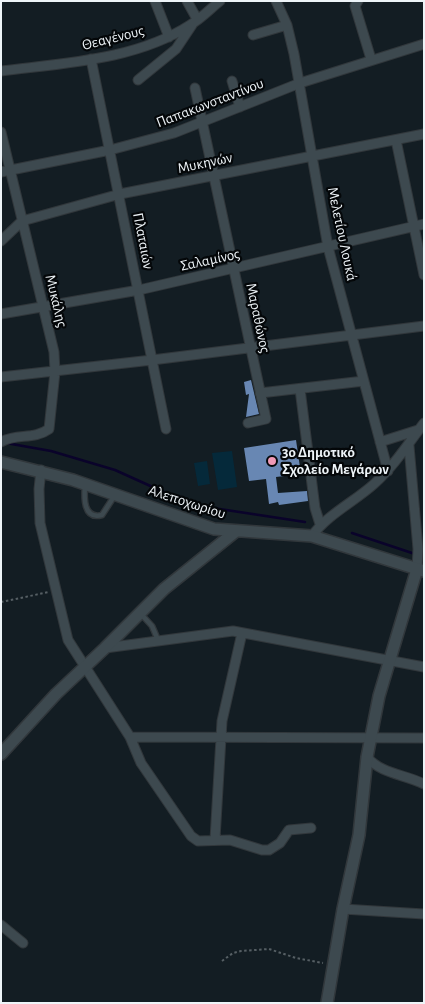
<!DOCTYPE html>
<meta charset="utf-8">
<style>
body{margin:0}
#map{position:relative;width:425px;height:1004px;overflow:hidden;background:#131d23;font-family:"Alegreya Sans",sans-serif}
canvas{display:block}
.frame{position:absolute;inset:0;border:2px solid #eef4f8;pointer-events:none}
</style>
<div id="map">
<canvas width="425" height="1004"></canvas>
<div class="frame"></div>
</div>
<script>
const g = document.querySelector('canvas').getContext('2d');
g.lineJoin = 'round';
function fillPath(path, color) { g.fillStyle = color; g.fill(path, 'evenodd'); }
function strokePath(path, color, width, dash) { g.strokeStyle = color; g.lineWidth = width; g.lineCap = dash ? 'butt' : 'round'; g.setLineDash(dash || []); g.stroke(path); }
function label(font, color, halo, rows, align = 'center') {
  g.font = font + ' "Alegreya Sans",sans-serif'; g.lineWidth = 4.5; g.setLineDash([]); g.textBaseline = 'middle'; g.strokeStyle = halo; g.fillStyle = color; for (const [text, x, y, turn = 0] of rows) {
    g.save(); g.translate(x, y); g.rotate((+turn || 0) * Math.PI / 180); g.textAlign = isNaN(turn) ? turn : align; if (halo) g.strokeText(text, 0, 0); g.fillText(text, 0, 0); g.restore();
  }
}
const green = new Path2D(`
 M 232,451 L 237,487 L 218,490 L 212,453 Z
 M 207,461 L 210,484 L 198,486 L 194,463 Z`);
const stream = new Path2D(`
 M 6,443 L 51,451 L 115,470 L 177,498 L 200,506 L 305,522
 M 352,533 L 415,554`);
const building = new Path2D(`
 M 251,380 L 259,414 L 246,417 L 249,394 L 246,395 L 244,382 Z
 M 296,440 L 301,474 L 276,477 L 278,493 L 307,491 L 308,501 L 279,505 L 278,502 L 269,504 L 266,479 L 249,481 L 244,448 Z`);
const path = new Path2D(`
 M 1,602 L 49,592
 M 222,961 L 233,953 L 241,951 L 269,949 L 296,958 L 323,963`);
const lane = new Path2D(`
 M 85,485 C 84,497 83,520 102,515 L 115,495
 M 141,614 L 152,626 L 158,640`);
const street = new Path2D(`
 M 155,1 L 169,37
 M 187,1 L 197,19
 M 276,1 L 287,25 L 294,54 L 328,247 L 388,471
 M 358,1 L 355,6 L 371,59
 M 253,35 L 287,25
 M 91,59 L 166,429
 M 1,71 C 64,63 136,60 190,25 C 201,19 210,9 220,1
 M 138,80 L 176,49 L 192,25
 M 232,81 L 240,107
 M 195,88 L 266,419 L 248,423
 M 1,132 L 54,352 L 55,372 L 49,429 C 34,440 16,433 1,442
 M 396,140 L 424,275
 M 1,172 L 110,150 L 174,133 L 300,83 L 424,44
 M 1,241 L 22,221 L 120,194 L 424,134
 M 1,314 L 139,290 L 424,224
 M 1,377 L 152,360 L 424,326
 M 300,389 L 315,508 L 320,524
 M 260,393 L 364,381
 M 380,442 L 418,430
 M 409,446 L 418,549 L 417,569
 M 41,470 L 39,489 L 40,523 L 68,640 L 130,737 L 141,763 L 191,836 L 198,841 L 230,840 L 262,850 L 269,850 L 280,843 L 289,830 L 311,828
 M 312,536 C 328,514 354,502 374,484 C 394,466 408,444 424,423
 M 105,648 L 233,631 L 424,667
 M 130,737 L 424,738
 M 367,757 C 381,774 404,774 424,784
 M 215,839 L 222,721 L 242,633
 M 343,909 L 424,914
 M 1,925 L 23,943`);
const secondary = new Path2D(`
 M 1,462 L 73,480 L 214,529 L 312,536 L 424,571
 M 1,754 L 56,694 L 105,648 L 164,589 L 235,532
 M 327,1003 L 343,909 L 359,835 L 367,757 L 379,696 L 417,569`);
const markers = [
 [272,461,5,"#f09ab6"]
];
const streetNames = [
 ["Θεαγένους",113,38,-14],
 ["Παπακωνσταντίνου",210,103,-21],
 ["Μυκηνών",205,163,-12],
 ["Μελετίου Λουκά",342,234,78],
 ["Πλαταιών",143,241,79],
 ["Σαλαμίνος",210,260,-12],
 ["Μυκάλης",56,301,76],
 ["Μαραθώνος",258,318,78],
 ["Αλεποχωρίου",187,502,18]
];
const poiNames = [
 ["3ο Δημοτικό",282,452],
 ["Σχολείο Μεγάρων",282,469]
];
fillPath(green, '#05293a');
strokePath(stream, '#0a032a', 2.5);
fillPath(building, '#6887b3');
strokePath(lane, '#31373b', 7);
strokePath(street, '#31373b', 11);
strokePath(secondary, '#31373b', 14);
strokePath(path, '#565f64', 2, [2.5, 2.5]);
strokePath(lane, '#3d494f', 4.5);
strokePath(street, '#3d494f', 9);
strokePath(secondary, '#3d494f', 11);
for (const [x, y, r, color] of markers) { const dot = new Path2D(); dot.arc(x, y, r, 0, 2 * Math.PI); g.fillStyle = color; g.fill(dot); strokePath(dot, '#040709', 2); }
label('15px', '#eef4f8', '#040709', streetNames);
label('bold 15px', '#eef4f8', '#040709', poiNames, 'left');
</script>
